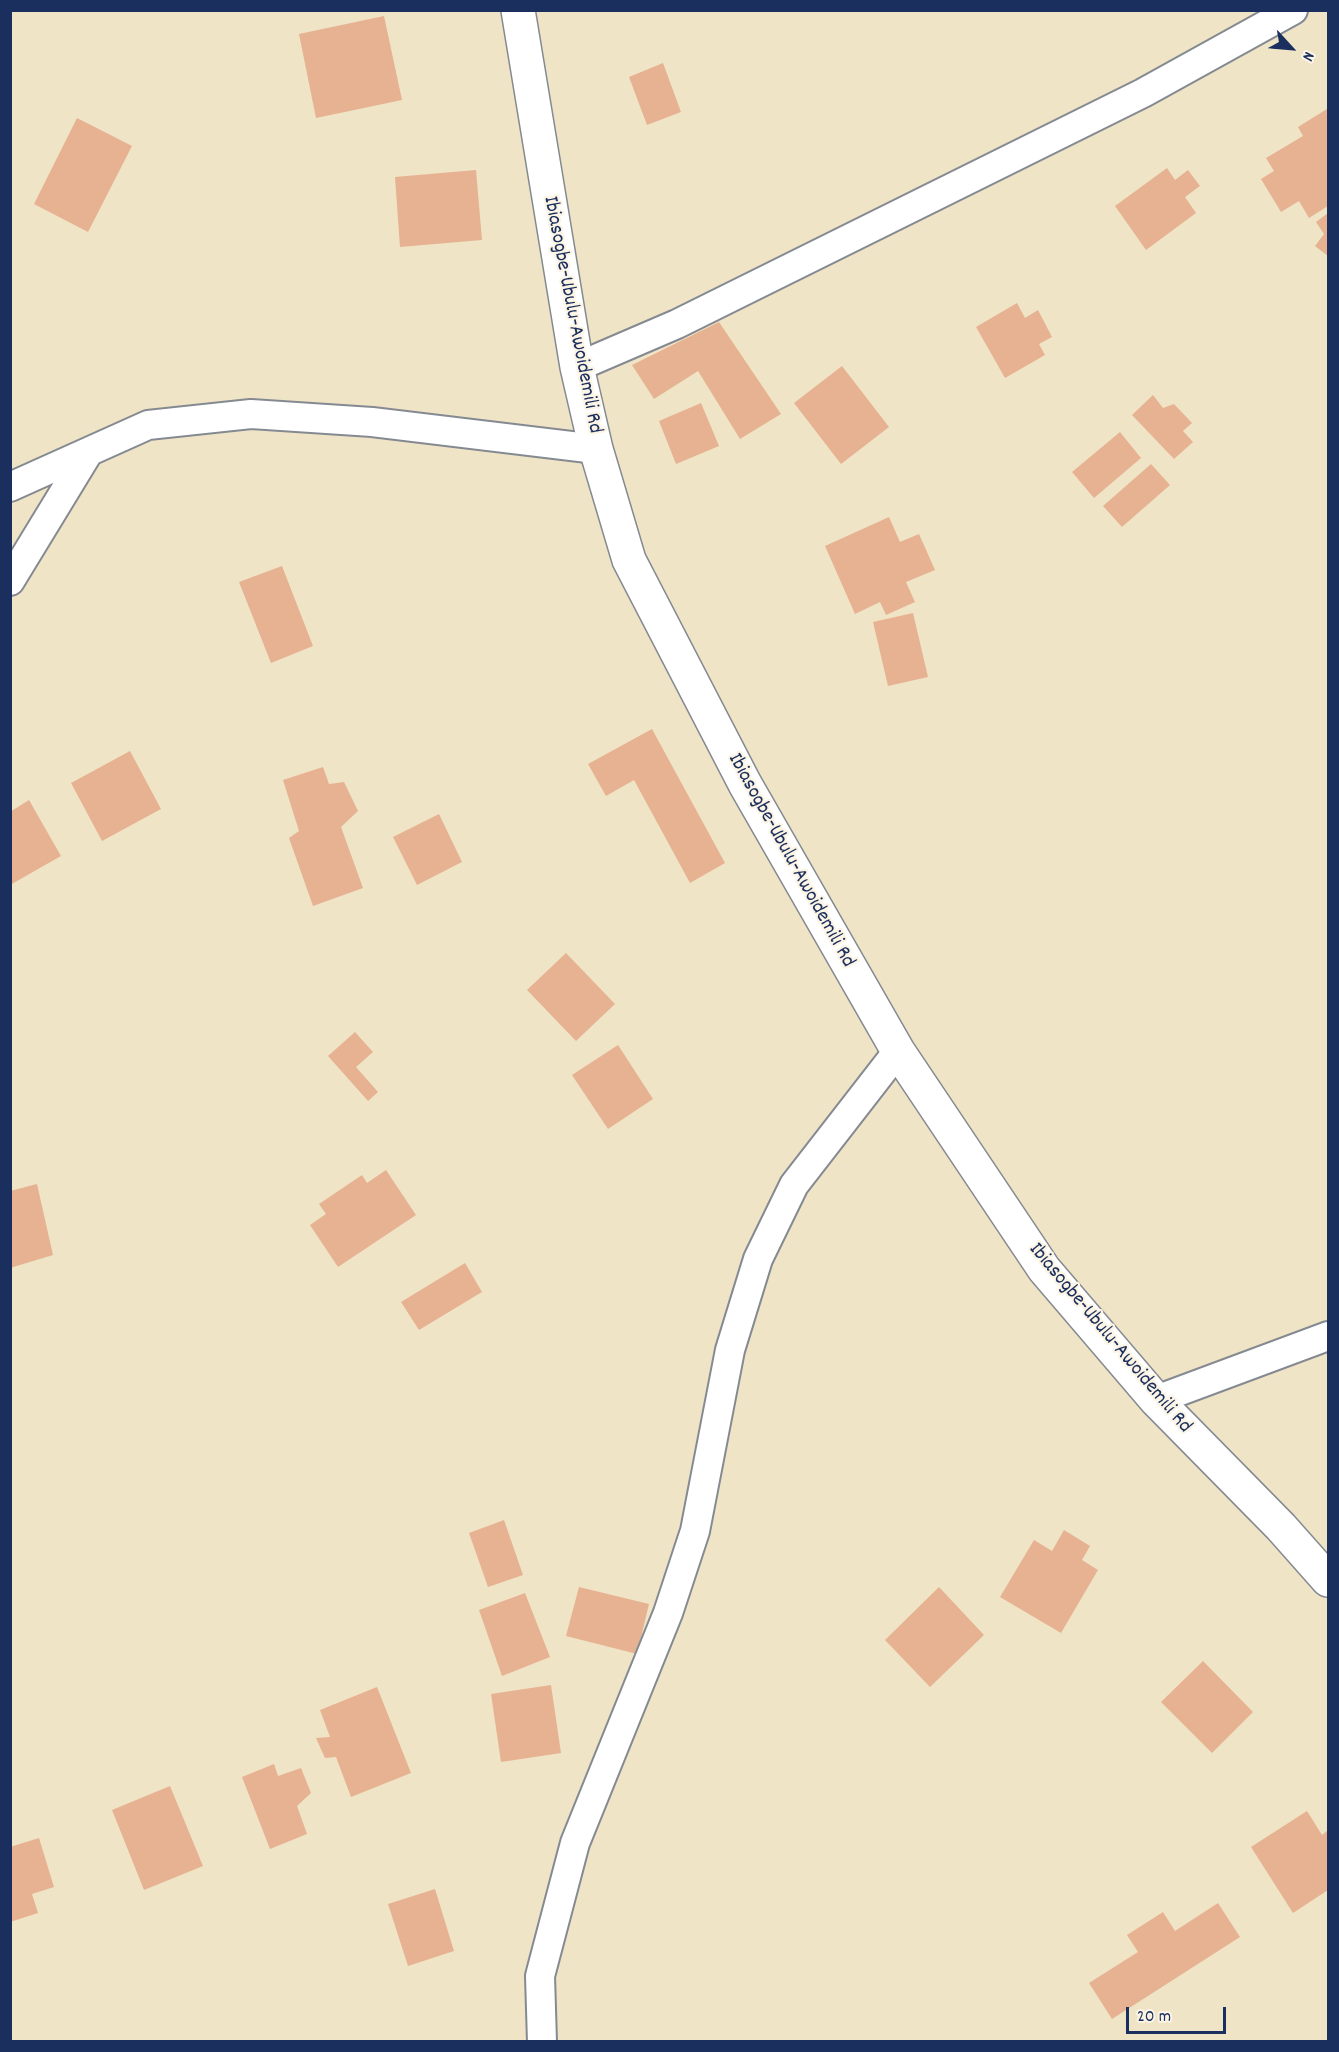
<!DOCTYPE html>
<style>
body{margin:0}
#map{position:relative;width:1339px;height:2052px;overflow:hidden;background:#efe4c5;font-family:Dekko,sans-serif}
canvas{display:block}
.frame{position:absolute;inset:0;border:12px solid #1b2f5e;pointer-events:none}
.north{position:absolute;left:1261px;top:18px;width:60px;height:60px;-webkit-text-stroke:4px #fcf5e5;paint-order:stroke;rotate:116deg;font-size:16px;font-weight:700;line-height:24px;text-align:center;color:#1b2f5e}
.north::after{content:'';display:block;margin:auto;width:21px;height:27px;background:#1b2f5e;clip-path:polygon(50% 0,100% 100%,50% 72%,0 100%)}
.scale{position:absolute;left:1126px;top:2007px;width:100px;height:27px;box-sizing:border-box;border:3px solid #1b2f5e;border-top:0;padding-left:8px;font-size:18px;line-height:21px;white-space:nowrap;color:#1b2f5e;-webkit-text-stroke:4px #fcf5e5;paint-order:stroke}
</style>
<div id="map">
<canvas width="1339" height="2052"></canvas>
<div class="frame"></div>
<div class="north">N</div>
<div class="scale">20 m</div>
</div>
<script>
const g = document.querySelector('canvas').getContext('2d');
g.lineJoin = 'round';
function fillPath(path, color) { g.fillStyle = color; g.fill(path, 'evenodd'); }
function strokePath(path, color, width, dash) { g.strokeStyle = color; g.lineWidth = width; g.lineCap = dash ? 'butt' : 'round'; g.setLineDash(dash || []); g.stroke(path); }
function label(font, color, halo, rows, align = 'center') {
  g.font = font + ' Dekko,sans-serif'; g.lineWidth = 4.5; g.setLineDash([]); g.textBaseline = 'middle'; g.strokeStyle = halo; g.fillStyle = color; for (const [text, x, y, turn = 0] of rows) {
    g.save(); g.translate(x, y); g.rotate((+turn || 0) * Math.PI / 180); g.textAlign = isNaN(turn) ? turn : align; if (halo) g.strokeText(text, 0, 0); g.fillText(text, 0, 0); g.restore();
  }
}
const building = new Path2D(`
 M 384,16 L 402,100 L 316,118 L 299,34 Z
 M 663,63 L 681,112 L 647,125 L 629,77 Z
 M 1327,109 L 1328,206 L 1309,218 L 1299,201 L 1281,212 L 1261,179 L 1274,171 L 1266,158 L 1303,136 L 1298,127 Z
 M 77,118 L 132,146 L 88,232 L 34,204 Z
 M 1167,168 L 1175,180 L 1188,170 L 1200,186 L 1185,197 L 1196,213 L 1146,250 L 1115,206 Z
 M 476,170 L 482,240 L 400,247 L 395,177 Z
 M 1328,213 L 1328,256 L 1315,246 L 1324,234 L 1316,222 Z
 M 1017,303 L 1025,318 L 1038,310 L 1052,337 L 1039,344 L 1045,355 L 1005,378 L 976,327 Z
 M 719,322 L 781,414 L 740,439 L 698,371 L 654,399 L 632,365 Z
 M 842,366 L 889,427 L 841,464 L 794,403 Z
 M 1153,395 L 1163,408 L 1174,404 L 1192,423 L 1183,431 L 1193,442 L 1174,459 L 1132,415 Z
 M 701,403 L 719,446 L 676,464 L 659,421 Z
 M 1120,432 L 1141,458 L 1094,498 L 1072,472 Z
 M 1151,464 L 1170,485 L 1122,527 L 1103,506 Z
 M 889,517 L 900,542 L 919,534 L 935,570 L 906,582 L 915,602 L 886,615 L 880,602 L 855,614 L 825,546 Z
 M 282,566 L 313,646 L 271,663 L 239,582 Z
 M 913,613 L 928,677 L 888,686 L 873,622 Z
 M 652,729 L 725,863 L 690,883 L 634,780 L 606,796 L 588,764 Z
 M 130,751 L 161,809 L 102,841 L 71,783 Z
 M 323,767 L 329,784 L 344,782 L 358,811 L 341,827 L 363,888 L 313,906 L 289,838 L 299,831 L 283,780 Z
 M 29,800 L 61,856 L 10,885 L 10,812 Z
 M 439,814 L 462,862 L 417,885 L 393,837 Z
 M 566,953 L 615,1004 L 576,1041 L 527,990 Z
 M 355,1032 L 373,1052 L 356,1067 L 378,1092 L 368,1101 L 328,1056 Z
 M 618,1045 L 653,1099 L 608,1129 L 572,1075 Z
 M 386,1170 L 416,1215 L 338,1267 L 310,1225 L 326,1214 L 319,1204 L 362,1175 L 367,1183 Z
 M 37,1184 L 53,1255 L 10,1268 L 10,1191 Z
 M 465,1263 L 482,1292 L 419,1330 L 401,1302 Z
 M 504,1520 L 523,1575 L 488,1587 L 469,1533 Z
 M 1064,1530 L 1090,1546 L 1082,1560 L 1098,1570 L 1061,1633 L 1000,1597 L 1034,1540 L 1052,1551 Z
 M 579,1587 L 649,1604 L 637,1654 L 566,1636 Z
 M 939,1587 L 984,1635 L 930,1687 L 885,1640 Z
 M 525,1593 L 550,1657 L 502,1676 L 479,1610 Z
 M 1203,1661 L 1253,1712 L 1212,1753 L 1161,1702 Z
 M 551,1685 L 561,1753 L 501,1762 L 491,1694 Z
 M 377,1687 L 411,1773 L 351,1797 L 336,1757 L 325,1758 L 316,1738 L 330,1737 L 320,1710 Z
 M 274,1764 L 278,1776 L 301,1768 L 311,1793 L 297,1806 L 307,1834 L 270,1849 L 242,1777 Z
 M 170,1786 L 203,1866 L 144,1890 L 112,1810 Z
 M 1307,1811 L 1322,1835 L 1328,1830 L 1328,1890 L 1293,1913 L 1251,1847 Z
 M 39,1838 L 54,1887 L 32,1894 L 38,1913 L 10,1922 L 10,1847 Z
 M 435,1889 L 454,1951 L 408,1966 L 388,1904 Z
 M 1218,1903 L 1240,1937 L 1112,2019 L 1089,1983 L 1138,1952 L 1127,1935 L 1163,1912 L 1175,1931 Z`);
const street = new Path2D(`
 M 577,367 L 677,324 L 1143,93 L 1293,10
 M 10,487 L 148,425 L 251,414 L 372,422 L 596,449
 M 10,581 L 88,453
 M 1156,1400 L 1328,1336
 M 542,2042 L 540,1976 L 575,1843 L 668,1613 L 695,1531 L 730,1350 L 758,1259 L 794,1185 L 898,1051`);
const secondary = new Path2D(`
 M 518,10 L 577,367 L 596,449 L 629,560 L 745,784 L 898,1051 L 1044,1269 L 1156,1400 L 1281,1527 L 1328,1580`);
const streetNames = [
 ["Ibiasogbe-Ubulu-Awoidemili Rd",571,315,79],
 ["Ibiasogbe-Ubulu-Awoidemili Rd",790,861,61],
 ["Ibiasogbe-Ubulu-Awoidemili Rd",1109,1339,50]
];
fillPath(building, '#e6b292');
strokePath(street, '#858a92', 32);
strokePath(secondary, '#858a92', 36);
strokePath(street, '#fff', 28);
strokePath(secondary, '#fff', 33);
label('21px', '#1b2f5e', '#fcf5e5', streetNames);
</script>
